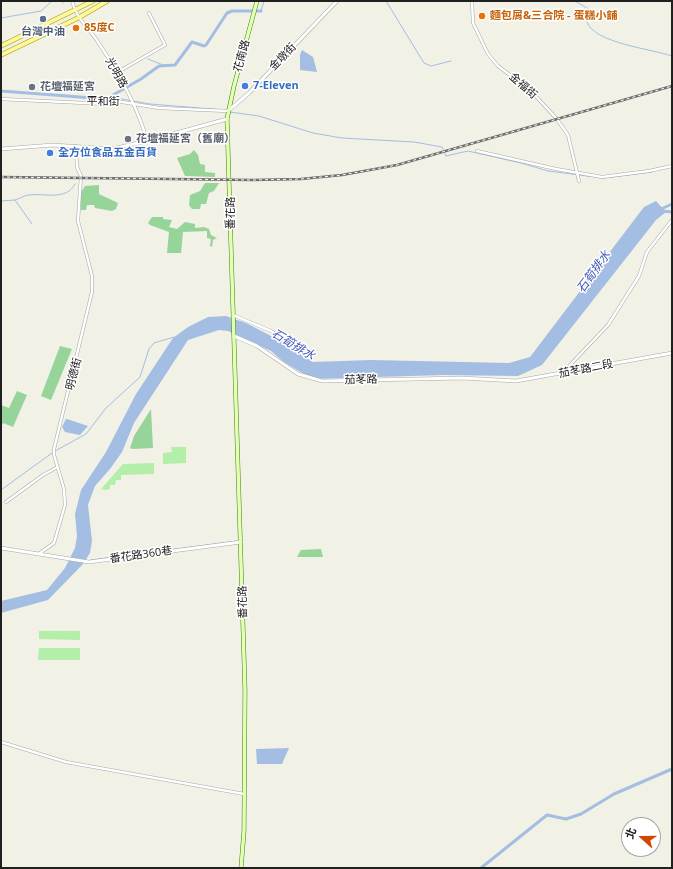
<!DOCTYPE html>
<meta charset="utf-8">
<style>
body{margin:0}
#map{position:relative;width:673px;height:869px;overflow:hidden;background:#f1f1e6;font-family:"Open Sans","Noto Sans TC",sans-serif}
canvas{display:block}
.frame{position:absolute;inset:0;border:2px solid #202020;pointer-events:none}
.north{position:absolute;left:621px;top:817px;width:40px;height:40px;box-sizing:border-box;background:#fff;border:1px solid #a6a6a6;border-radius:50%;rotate:291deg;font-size:11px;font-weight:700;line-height:16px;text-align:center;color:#202020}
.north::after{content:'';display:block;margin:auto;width:14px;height:18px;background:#d04700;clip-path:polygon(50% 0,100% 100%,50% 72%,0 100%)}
</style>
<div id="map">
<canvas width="673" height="869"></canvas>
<div class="frame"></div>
<div class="north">北</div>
</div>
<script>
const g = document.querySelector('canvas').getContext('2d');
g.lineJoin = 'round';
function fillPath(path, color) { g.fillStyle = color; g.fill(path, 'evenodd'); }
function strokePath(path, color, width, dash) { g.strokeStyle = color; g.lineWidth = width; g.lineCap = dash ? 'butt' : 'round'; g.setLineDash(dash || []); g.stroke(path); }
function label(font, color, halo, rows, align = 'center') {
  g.font = font + ' "Open Sans","Noto Sans TC",sans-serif'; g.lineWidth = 3; g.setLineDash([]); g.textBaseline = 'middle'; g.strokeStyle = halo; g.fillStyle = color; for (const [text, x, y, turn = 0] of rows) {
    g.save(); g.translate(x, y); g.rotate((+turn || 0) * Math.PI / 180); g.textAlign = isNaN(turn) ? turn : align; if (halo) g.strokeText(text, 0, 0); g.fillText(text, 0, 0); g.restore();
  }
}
const grass = new Path2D(`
 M 171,447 L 186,447 L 186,463 L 163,464 L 163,453 L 172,452 Z
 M 154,463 L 154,474 L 121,475 L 121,480 L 116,480 L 115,485 L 110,485 L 110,489 L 105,490 L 101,489 L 123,464 Z
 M 39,631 L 80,631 L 80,640 L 39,639 Z
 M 39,648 L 80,648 L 80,660 L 38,660 Z`);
const forest = new Path2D(`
 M 194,150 L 198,155 L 200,164 L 205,165 L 205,172 L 215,173 L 215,177 L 185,176 L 177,158 L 190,154 Z
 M 205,183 L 219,183 L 214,191 L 209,193 L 206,204 L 201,204 L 200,209 L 192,209 L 189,205 L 190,195 L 200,191 Z
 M 99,185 L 99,194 L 118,203 L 116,209 L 112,211 L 95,208 L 94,205 L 87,205 L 86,210 L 81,210 L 81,192 L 85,186 Z
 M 152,217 L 163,217 L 163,219 L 172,220 L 169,227 L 177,229 L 185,222 L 195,224 L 195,228 L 204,227 L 209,229 L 211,235 L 217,238 L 213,240 L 212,247 L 210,246 L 211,239 L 207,238 L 207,231 L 183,232 L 181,253 L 167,253 L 169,232 L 150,225 L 148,223 Z
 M 60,346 L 72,349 L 51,400 L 41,396 Z
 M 17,391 L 27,395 L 13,427 L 3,423 L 1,427 L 1,405 L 9,408 Z
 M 151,409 L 153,448 L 132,449 L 130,448 L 134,436 Z
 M 321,549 L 323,557 L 297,557 L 301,550 Z`);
const water = new Path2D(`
 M 302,50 L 313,57 L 317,72 L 300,70 L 300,55 Z
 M 656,201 L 666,212 L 656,220 L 542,365 L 518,376 L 443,375 L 312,379 L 284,362 L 271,351 L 228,331 L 219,330 L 188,340 L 134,423 L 122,452 L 110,469 L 95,486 L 88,505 L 92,541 L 90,553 L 83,564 L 48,600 L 1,613 L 1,601 L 47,590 L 65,568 L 75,548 L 77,536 L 75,514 L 81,490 L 106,452 L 136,394 L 173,338 L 188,327 L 208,317 L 226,316 L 246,323 L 275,338 L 313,362 L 371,360 L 509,363 L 530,357 L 644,207 Z
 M 66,419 L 67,419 L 88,426 L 80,435 L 65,432 L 62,427 Z
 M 289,748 L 282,764 L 257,764 L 256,749 Z`);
const stream = new Path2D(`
 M 61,1 L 63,3
 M 386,1 L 424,63 L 431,66 L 451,61
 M 575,1 L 592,11 L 587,22 C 594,43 652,49 672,56
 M 261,11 L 264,1
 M 1,18 L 41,11 L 52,1
 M 148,59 L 163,65
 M 114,95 L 116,98 L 150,104 L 225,110
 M 230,112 L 259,116 L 313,133 L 342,138 L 414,142 L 442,147 L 446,156 L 468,151 L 521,163 L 548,171 L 604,178 L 652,172
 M 15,200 C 19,199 25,195 29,195 C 44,193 67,201 75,184
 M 1,201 L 15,200 L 32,224
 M 55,451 L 86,434 L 106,408 L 140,377 L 149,349 L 154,343 L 174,337
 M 1,490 L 52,453
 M 91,560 L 237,541`);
const canal = new Path2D(`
 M 1,91 L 106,99 L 141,79 L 159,66 L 175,65 L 192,42 L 204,46 L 206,45 L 227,13 L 232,11 L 261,11
 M 659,210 L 672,204
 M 662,211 L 672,212
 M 481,868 L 547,815 L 566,819 L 581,814 L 614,794 L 672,769`);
const minor = new Path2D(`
 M 72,1 C 76,18 89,28 98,42 C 118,72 138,106 147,141
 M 472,1 L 473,23 L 488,54 L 498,66 L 530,90 L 556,118 L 568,135 L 579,181
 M 116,73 L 165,45 L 149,13
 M 1,99 L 106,104 L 116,101 L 159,108 L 228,111
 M 477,151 L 556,169 L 602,177 L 649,171 L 672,166
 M 233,315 L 271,331 L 308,355
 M 567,372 L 570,365 L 608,325 L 639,276 L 647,252 L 672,220
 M 6,502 L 43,475 L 56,468
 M 40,553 L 54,543 L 65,505 L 64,489 L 54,455 L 54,449 L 92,292 L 92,276 L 78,221 L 81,176 L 77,167 L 76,146
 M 1,742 L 66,762 L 244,794`);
const tertiary = new Path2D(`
 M 228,111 L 249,93 L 337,1
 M 1,149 L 53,145 L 112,149 L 147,141 L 227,119
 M 234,336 L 257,346 L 298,374 L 322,381 L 462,378 L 516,381 L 672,353
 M 1,548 L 89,562 L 241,542`);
const secondary = new Path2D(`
 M 241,868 L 244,831 L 245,690 L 227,119 L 234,86 L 257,1`);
const primary = new Path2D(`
 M 1,46 L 93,1
 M 1,55 L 78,18 L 107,1`);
const rail = new Path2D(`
 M 1,177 L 253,180 L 301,179 L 342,175 L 397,165 L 672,86`);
const markers = [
 [482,16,4,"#e8710a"],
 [43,19,4,"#5c6f8a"],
 [76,28,4,"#e8710a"],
 [245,86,4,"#3f7fe0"],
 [32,87,4,"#6b7280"],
 [128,139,4,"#6b7280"],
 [50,153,4,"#3f7fe0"]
];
const foodNames = [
 ["麵包屑&三合院 - 蛋糕小舖",490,16],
 ["85度C",84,28]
];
const serviceNames = [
 ["台灣中油",43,32]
];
const streetNames = [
 ["花南路",242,56,-75],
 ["金墩街",283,57,-46],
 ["光明路",116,73,61],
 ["金福街",523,86,41],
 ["平和街",103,102],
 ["番花路",231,213,-90],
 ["茄苳路二段",586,369,-11],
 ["明德街",74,374,-76],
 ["茄苳路",361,380,-1],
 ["番花路360巷",141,555,-8],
 ["番花路",243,602,-91]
];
const shopNames = [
 ["7-Eleven",253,86],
 ["全方位食品五金百貨",58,153]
];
const worshipNames = [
 ["花壇福延宮",40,87],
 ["花壇福延宮（舊廟）",136,139]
];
const waterNames = [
 ["石筍排水",594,272,-54],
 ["石筍排水",293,345,31]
];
fillPath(grass, '#b3efa8');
fillPath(forest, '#97d49a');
fillPath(water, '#a3bee2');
strokePath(stream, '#a3bee2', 1);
strokePath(canal, '#a3bee2', 3);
strokePath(minor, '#a7a7a7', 3.5);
strokePath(tertiary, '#a7a7a7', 4);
strokePath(secondary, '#457e00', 4.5);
strokePath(primary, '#9b9c00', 5);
strokePath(minor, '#fff', 2.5);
strokePath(tertiary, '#fff', 3);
strokePath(secondary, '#e2ffb7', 3.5);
strokePath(primary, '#fff69d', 4);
strokePath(rail, '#6e6e6e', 2.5);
strokePath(rail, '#fff', 1, [3]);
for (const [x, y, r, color] of markers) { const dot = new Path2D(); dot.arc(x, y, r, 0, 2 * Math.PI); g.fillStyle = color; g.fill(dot); strokePath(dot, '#fff', 1.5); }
label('bold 11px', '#c56008', '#fff', foodNames, 'left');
label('bold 11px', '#4e5e75', '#fff', serviceNames);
label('11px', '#202020', '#fff', streetNames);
label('bold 11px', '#366cbe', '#fff', shopNames, 'left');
label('bold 11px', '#5b616d', '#fff', worshipNames, 'left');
label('italic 12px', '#4356b9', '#fff', waterNames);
</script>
